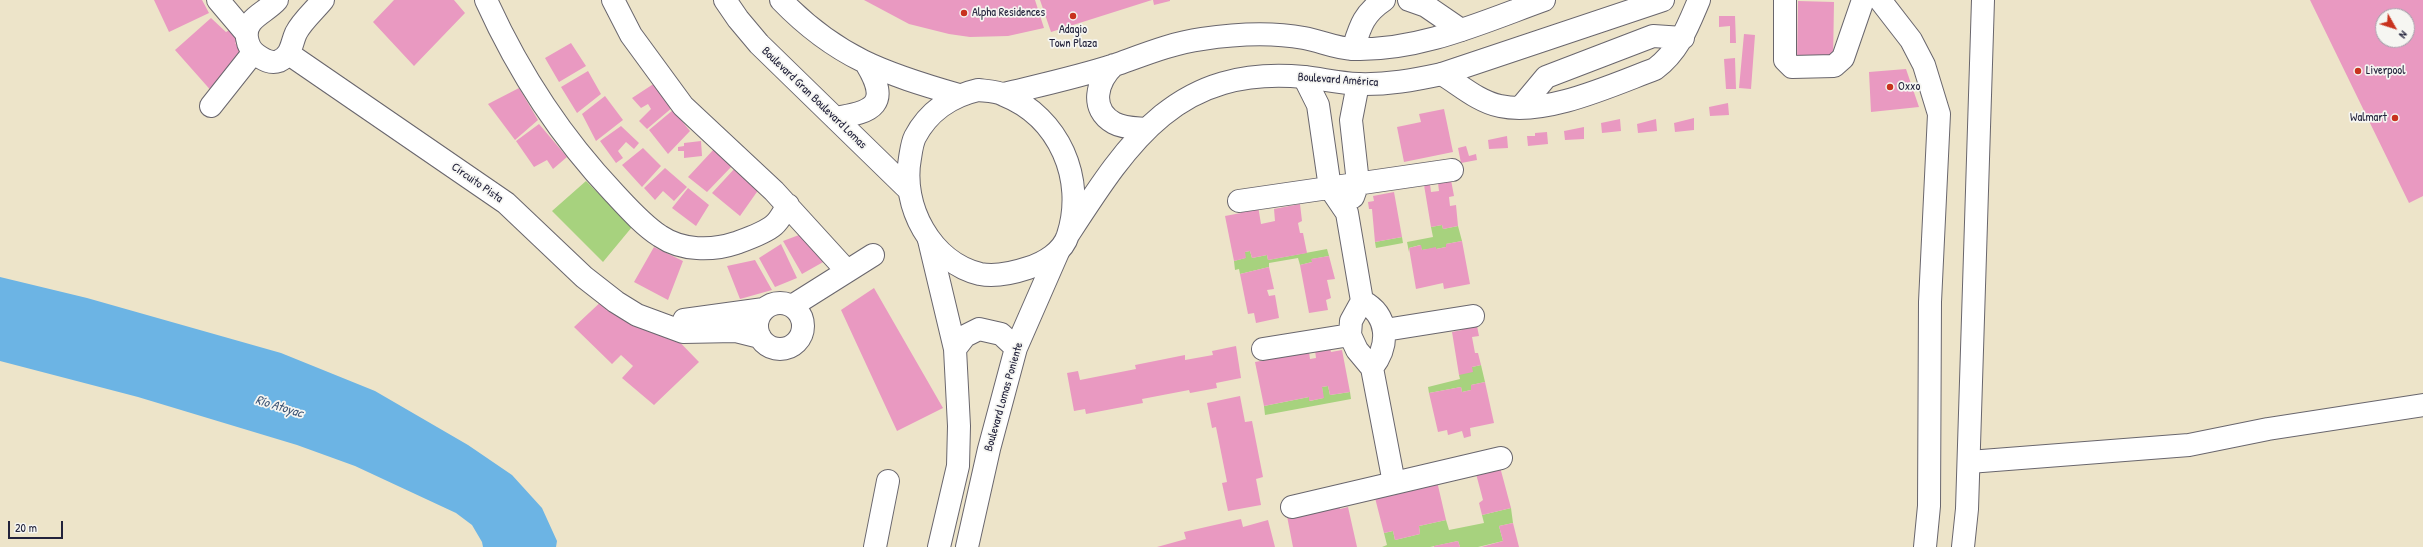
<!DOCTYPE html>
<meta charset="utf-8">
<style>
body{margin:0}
#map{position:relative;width:2423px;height:547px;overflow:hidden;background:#ede4c9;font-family:"Patrick Hand",sans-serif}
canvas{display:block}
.north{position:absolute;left:2375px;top:8px;width:40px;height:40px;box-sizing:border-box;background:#f6f6f2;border:1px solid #a1a1a9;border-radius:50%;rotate:129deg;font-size:11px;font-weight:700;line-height:16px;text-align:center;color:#22223b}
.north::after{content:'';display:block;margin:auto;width:14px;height:18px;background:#c8321e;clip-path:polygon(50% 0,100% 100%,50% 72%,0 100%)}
.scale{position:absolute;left:8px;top:521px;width:55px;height:18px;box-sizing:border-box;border:2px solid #22223b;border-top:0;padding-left:5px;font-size:12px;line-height:14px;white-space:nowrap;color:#22223b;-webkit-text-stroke:3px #f6f6f2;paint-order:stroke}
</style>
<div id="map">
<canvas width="2423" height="547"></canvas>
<div class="north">N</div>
<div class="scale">20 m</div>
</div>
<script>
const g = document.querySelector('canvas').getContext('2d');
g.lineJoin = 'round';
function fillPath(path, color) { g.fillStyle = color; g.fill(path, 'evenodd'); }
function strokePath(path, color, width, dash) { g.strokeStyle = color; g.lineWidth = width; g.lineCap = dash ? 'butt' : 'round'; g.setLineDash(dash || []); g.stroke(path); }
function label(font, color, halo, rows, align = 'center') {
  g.font = font + ' "Patrick Hand",sans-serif'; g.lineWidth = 3.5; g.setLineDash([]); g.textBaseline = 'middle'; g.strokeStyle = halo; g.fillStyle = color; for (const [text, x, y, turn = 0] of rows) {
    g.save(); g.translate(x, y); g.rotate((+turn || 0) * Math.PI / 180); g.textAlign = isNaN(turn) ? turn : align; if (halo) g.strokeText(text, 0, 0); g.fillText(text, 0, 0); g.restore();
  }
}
const green = new Path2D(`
 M 586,181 L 632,227 L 603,262 L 552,211 Z
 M 1442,225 L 1443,229 L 1458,226 L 1462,241 L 1446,244 L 1446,247 L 1436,249 L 1436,248 L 1422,250 L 1420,245 L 1409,248 L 1409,252 L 1407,242 L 1433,237 L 1431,227 Z
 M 1402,237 L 1403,243 L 1376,248 L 1375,242 Z
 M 1327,249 L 1329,256 L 1312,259 L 1312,262 L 1300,265 L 1298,258 L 1269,263 L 1269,267 L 1240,274 L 1239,269 L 1235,270 L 1234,261 L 1245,258 L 1245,252 L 1250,251 L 1252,258 L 1267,255 L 1268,260 Z
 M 1481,365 L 1485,382 L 1471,385 L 1471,390 L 1462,392 L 1461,387 L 1429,393 L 1428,387 L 1460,379 L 1459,375 L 1472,367 Z
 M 1328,386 L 1330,395 L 1350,392 L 1351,399 L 1265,415 L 1264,406 L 1309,397 L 1310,401 L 1323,398 L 1322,387 Z
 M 1511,508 L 1513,523 L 1499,526 L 1503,541 L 1478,547 L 1460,547 L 1458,541 L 1430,547 L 1382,547 L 1387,545 L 1384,533 L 1393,531 L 1395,540 L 1420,534 L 1419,526 L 1446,520 L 1449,530 L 1484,523 L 1482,515 Z`);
const water = new Path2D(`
 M 0,277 L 87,298 L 281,353 L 375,391 L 468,445 L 512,475 L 542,508 L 557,541 L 556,547 L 483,547 L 482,542 L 472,525 L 456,513 L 355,466 L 297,445 L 138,397 L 0,361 Z`);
const building = new Path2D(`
 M 154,0 L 202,0 L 209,13 L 169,32 Z
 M 394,0 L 454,0 L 465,13 L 414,66 L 373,22 Z
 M 864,0 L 1035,0 L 1044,28 L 1008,36 L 970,37 L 949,34 L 909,24 Z
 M 1040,0 L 1152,0 L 1051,32 Z
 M 1153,0 L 1170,0 L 1170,1 L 1154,5 Z
 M 2310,0 L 2423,0 L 2423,196 L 2409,203 ZM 2383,16 L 2407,16 L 2407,40 L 2383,40 Z
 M 1798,1 L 1834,2 L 1833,62 L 1797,61 Z
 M 1719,16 L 1735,16 L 1736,43 L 1730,43 L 1730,26 L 1719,27 Z
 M 211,18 L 226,32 L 235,27 L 243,36 L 235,43 L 248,54 L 214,94 L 175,50 Z
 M 1744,34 L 1755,35 L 1751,89 L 1739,88 Z
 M 571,43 L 586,66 L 559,82 L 545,58 Z
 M 1735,58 L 1736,89 L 1726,89 L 1724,59 Z
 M 1906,69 L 1919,107 L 1871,112 L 1869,72 Z
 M 588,71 L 601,94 L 577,113 L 561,87 Z
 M 655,83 L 673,107 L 647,129 L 639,121 L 651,109 L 648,104 L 641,108 L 632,98 Z
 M 519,88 L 538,120 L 515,140 L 488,104 Z
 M 605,96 L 623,120 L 596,141 L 582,114 Z
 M 1728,103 L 1729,115 L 1710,116 L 1709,107 Z
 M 1444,109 L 1453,152 L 1404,162 L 1397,127 L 1421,122 L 1419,114 Z
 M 673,110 L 690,131 L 668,154 L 649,130 Z
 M 1694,118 L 1694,130 L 1675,132 L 1674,123 Z
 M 1620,119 L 1621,131 L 1602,133 L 1601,123 Z
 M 1656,119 L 1657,131 L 1638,133 L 1637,124 Z
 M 539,124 L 567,157 L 553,169 L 547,160 L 534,167 L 516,141 Z
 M 621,126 L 639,143 L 634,149 L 626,142 L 618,151 L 623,158 L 616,163 L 600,141 Z
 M 1584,127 L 1584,139 L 1565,140 L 1564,131 Z
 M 1547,132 L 1548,144 L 1528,146 L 1527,136 L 1535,136 L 1535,133 Z
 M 1507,136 L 1508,148 L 1489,149 L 1488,140 Z
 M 701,141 L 702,156 L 684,158 L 684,151 L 678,151 L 678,147 L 684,146 L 684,143 Z
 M 1466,146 L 1469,156 L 1476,154 L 1477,160 L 1461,163 L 1458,148 Z
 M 643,148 L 661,166 L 642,187 L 622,165 Z
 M 715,148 L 733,165 L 707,192 L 688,177 Z
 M 736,167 L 759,189 L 740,216 L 712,193 Z
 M 665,168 L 687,187 L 674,201 L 663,191 L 655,200 L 644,188 Z
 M 1451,180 L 1454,196 L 1449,197 L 1450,206 L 1456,205 L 1458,226 L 1443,229 L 1442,225 L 1431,227 L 1424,185 L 1430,184 L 1431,192 L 1439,191 L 1438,183 Z
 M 688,188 L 709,205 L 696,226 L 672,208 Z
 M 1394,192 L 1402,237 L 1375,242 L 1372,209 L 1369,209 L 1368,202 L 1374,201 L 1373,196 Z
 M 1300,204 L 1302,221 L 1298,223 L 1300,233 L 1303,233 L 1307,253 L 1268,260 L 1267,255 L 1252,258 L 1250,251 L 1245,252 L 1246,258 L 1234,261 L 1225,216 L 1241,213 L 1240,209 L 1258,206 L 1261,224 L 1275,221 L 1274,209 Z
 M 807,232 L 825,261 L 802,274 L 783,241 Z
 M 1462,241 L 1470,284 L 1444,289 L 1443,283 L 1416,289 L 1409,248 L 1421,245 L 1422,250 L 1436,247 L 1436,249 L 1446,247 L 1446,244 Z
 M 781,244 L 797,278 L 775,287 L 759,258 Z
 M 654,247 L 683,261 L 668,300 L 634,282 Z
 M 1329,256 L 1335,279 L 1327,280 L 1331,298 L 1326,300 L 1328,310 L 1309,313 L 1300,265 L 1312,262 L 1311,259 Z
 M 755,260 L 772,290 L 740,299 L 727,266 Z
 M 1269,267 L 1274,289 L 1267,290 L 1269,296 L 1275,295 L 1279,318 L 1256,323 L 1254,313 L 1248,314 L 1240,274 Z
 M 874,288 L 943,408 L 897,431 L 841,310 Z
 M 605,298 L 668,330 L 699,362 L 654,405 L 622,378 L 633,366 L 621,355 L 612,364 L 574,327 Z
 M 1476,321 L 1479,336 L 1472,337 L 1475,353 L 1478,353 L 1481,365 L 1472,367 L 1473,372 L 1459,375 L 1452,332 L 1462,330 L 1461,323 Z
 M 1236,346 L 1241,378 L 1216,383 L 1217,388 L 1190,393 L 1189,390 L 1142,399 L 1143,403 L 1086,414 L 1085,409 L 1074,411 L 1067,373 L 1078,371 L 1080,380 L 1136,369 L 1135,365 L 1185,355 L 1185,360 L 1213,355 L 1212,351 Z
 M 1330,348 L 1331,352 L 1342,350 L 1350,392 L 1330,395 L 1328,386 L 1322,387 L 1324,398 L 1309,401 L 1309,397 L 1264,406 L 1255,362 L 1309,352 L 1310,359 L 1316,358 L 1315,350 Z
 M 1485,382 L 1494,423 L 1470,428 L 1471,436 L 1464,438 L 1462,431 L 1448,435 L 1447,430 L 1438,432 L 1429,393 L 1461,387 L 1462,392 L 1471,390 L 1471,385 Z
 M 1240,396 L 1245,422 L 1252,421 L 1263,477 L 1256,479 L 1261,505 L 1228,511 L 1222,483 L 1227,482 L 1216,427 L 1212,428 L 1207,403 Z
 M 1500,467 L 1511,508 L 1482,515 L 1479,503 L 1483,500 L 1475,470 Z
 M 1436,477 L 1446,520 L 1419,526 L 1420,534 L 1395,540 L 1393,531 L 1384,533 L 1374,494 L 1408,483 L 1410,491 L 1423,488 L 1421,481 Z
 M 1339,501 L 1340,509 L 1348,507 L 1357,547 L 1293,547 L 1286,511 Z
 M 1241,519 L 1243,527 L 1268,520 L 1275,547 L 1157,547 L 1186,539 L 1184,532 Z
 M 1513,523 L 1519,547 L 1481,547 L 1503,541 L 1499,526 Z
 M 1458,541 L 1460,547 L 1434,547 L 1434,546 Z`);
const minor = new Path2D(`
 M 218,0 L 246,33
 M 277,0 C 266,13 244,18 247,38 C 248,45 251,51 257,55 C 264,60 271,64 279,61 C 292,55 291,44 296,33 C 302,21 315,10 323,0
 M 486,0 C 518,71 560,136 614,193 C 628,208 643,225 660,236 C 682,251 712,251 736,243 C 747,239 765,233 774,225 C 780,220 784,211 788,205
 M 613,0 L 631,35 L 683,106 L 774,191 L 847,271
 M 1409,0 L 1426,6 L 1461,30
 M 1785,0 L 1785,60 L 1792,67 L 1834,66 L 1843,58 L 1863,0
 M 1353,49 C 1360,27 1363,14 1384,0
 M 289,54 L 506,203 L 584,277 L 616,302 L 637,315 L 683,332 L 736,331 L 760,337
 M 1442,74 C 1460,85 1479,102 1500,106 C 1546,116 1612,85 1655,69 C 1679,51 1688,26 1699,0
 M 1304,77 L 1318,105 L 1330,188 L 1347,213 L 1362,301 L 1351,321 L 1350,335 L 1357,350 L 1372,368 L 1394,483
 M 211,106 L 253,53
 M 1521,107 L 1546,77 L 1653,36 L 1683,38
 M 1353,197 L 1358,183 L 1351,120 L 1358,84
 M 1239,201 L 1452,170
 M 929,240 L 955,349 L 959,426 L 958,466 L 939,547
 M 1362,301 C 1389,315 1390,345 1372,368
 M757 326a23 23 0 1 1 46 0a23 23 0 1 1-46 0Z
 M 792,306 L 873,255
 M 684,320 L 764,309
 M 1385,330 L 1473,316
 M 955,349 L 965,336 L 979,329 L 1001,334 L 1016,348
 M 1263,349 L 1350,335
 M 1969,462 L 2189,445 L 2268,429 L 2423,405
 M 1292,507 L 1501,458
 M 875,547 L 888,481
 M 967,547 L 989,449 L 1016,348 L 1058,252`);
const major = new Path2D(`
 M 725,0 L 738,19 L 759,44 L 909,190
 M 781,0 C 836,57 885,74 959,95
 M 1880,0 L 1911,40 L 1924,65 L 1939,114 L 1930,302 L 1929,506 L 1925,547
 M 1114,65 C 1097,81 1089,109 1114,123 C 1123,128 1135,128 1145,129
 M 978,90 C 986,91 997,91 1004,95 C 1059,117 1086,179 1068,235 C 1063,252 1044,263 1028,268 C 1013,273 996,277 980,274 C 931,262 901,206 910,158 C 911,152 912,143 915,137 C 928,112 951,96 978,90 Z
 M 1004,94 C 1041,85 1078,77 1115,65 C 1143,55 1172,43 1202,39 C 1235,34 1271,32 1304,38 C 1321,41 1337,49 1354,49 C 1420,51 1483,22 1544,0
 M 835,118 C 874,112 890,104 867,65
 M 1068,235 C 1129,141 1177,65 1304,77 C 1322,79 1339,83 1358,84 C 1387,85 1414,80 1442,74 L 1663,0
 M 1963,547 L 1967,509 L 1983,0`);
const markers = [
 [964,13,4,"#c8321e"],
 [1073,16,4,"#c8321e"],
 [2358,71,4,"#c8321e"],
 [1890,87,4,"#c8321e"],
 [2395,118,4,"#c8321e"]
];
const poiNames = [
 ["Alpha Residences",972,13],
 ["Adagio",1073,30,"center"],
 ["Town Plaza",1073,44,"center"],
 ["Liverpool",2366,71],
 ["Oxxo",1898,87],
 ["Walmart",2387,118,"right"]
];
const streetNames = [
 ["Boulevard América",1338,80,4],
 ["Boulevard Gran Boulevard Lomas",814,98,44],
 ["Circuito Pista",477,183,35],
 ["Boulevard Lomas Poniente",1004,397,-74]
];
const waterNames = [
 ["Río Atoyac",279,407,17]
];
fillPath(green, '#a7d27e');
fillPath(water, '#6cb4e4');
fillPath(building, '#e999c1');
strokePath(minor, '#69666d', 24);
strokePath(major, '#69666d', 24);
strokePath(minor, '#fff', 22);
strokePath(major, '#fff', 22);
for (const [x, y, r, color] of markers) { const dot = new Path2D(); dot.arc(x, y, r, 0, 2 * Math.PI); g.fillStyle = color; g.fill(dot); strokePath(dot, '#f6f6f2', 1.5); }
label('12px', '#22223b', '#f6f6f2', poiNames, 'left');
label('12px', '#22223b', '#f6f6f2', streetNames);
label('italic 13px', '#3c5576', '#f6f6f2', waterNames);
</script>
